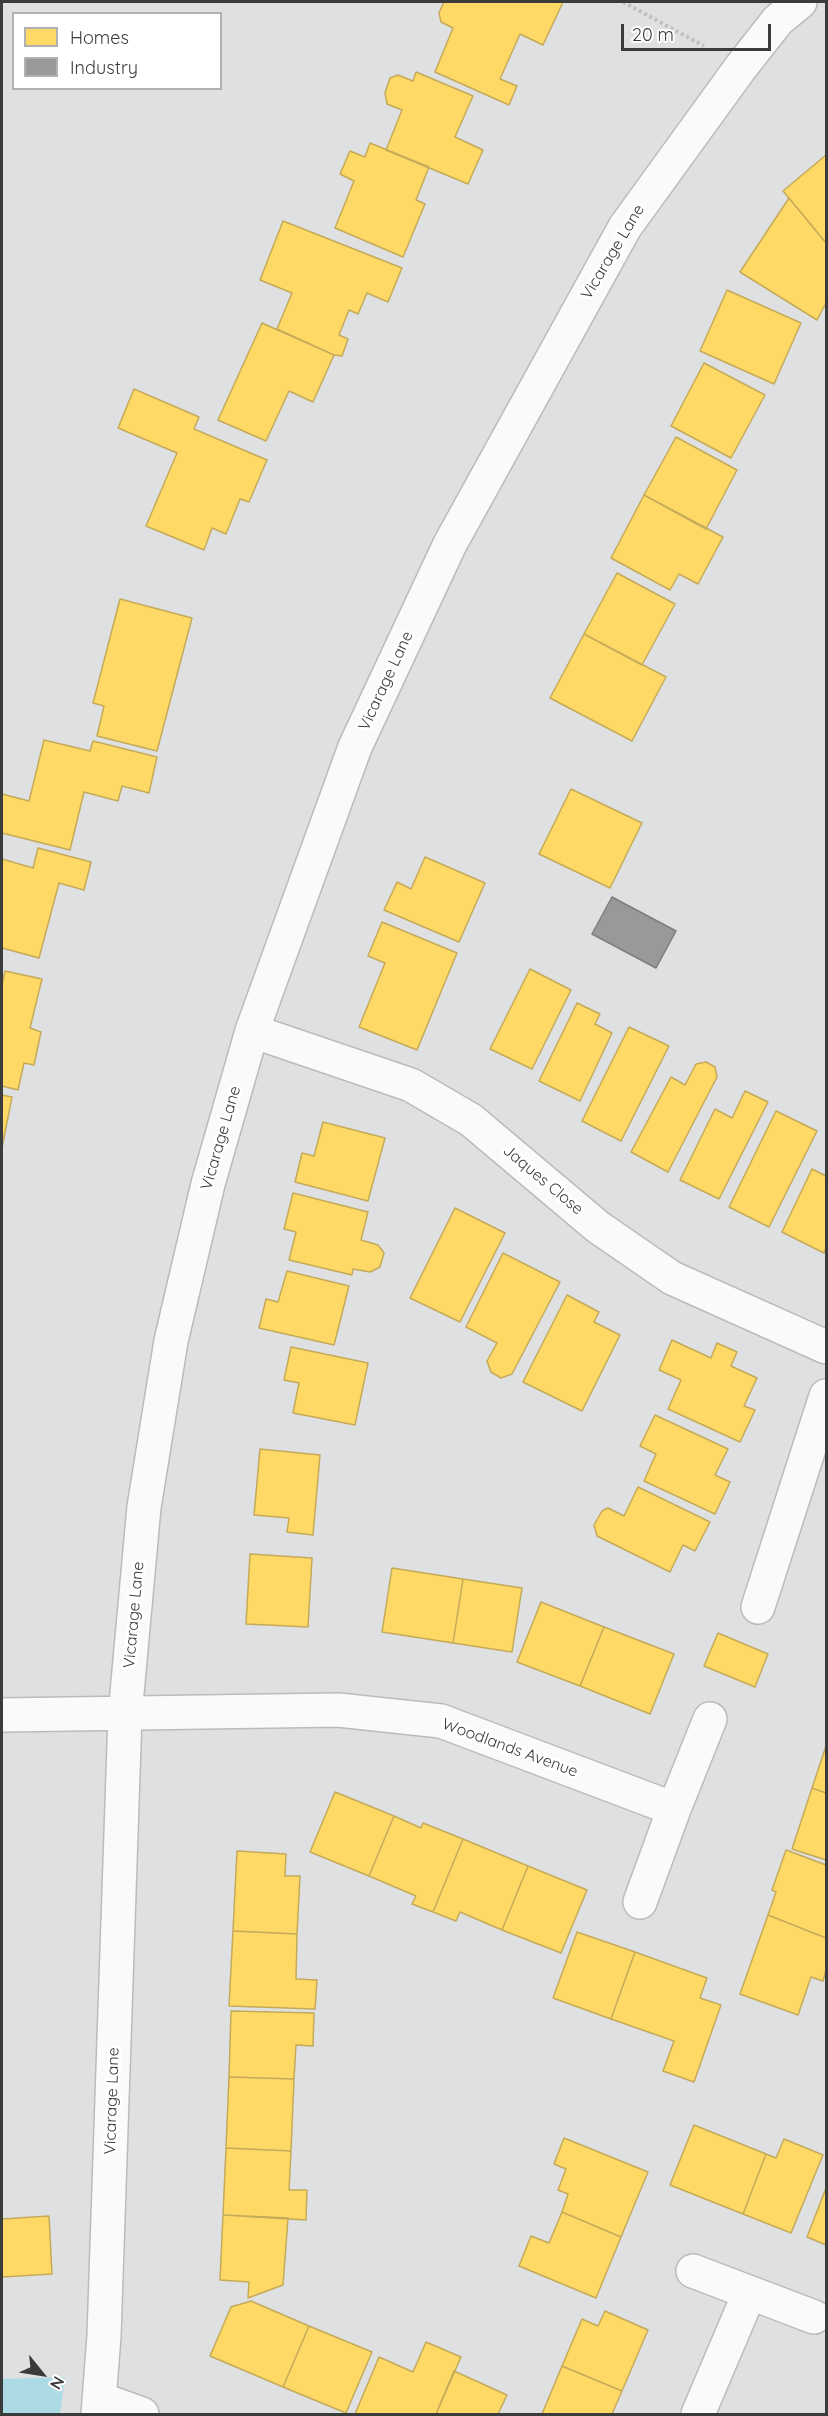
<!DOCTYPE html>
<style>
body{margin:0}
#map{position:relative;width:828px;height:2416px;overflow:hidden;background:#dfe0e1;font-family:Quicksand,sans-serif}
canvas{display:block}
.frame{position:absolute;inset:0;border:3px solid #3a3c3c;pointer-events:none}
.legend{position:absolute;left:12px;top:12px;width:210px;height:78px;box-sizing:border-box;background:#fff;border:2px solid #b0b1b1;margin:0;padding:8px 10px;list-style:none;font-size:18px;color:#3a3c3c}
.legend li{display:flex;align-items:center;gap:12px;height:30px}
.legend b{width:30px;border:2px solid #b0b1b1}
.north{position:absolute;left:12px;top:2344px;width:60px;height:60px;-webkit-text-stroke:4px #fff;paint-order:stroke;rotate:120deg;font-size:16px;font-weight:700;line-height:24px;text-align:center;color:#3a3c3c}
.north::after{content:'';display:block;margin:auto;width:21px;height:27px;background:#3a3c3c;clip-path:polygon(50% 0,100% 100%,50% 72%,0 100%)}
.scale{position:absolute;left:621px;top:24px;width:150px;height:27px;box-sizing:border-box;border:3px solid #3a3c3c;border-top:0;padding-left:8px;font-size:18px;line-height:21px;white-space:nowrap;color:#3a3c3c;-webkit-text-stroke:4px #fff;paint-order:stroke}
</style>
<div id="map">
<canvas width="828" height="2416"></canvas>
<div class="frame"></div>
<ul class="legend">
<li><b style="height:16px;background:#ffd966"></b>Homes</li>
<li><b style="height:16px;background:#999"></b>Industry</li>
</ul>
<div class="north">N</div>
<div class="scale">20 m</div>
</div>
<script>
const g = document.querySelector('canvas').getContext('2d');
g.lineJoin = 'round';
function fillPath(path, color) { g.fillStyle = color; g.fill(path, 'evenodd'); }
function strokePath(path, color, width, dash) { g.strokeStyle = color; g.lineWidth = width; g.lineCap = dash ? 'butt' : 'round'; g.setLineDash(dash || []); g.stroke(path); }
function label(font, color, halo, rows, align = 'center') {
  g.font = font + ' Quicksand,sans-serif'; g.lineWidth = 6; g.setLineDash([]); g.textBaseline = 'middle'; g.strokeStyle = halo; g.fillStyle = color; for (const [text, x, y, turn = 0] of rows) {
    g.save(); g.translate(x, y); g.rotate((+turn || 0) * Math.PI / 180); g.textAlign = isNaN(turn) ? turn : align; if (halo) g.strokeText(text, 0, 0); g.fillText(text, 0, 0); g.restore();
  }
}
const green = new Path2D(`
 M 65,2377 L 60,2414 L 2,2414 L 2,2379 Z`);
const homes = new Path2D(`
 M 444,2 L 563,2 L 543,45 L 520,34 L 500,79 L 517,86 L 509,105 L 435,72 L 453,28 L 441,22 L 439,13 Z
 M 416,72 L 473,96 L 455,137 L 483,150 L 468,184 L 386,150 L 402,110 L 387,104 L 385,93 L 390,78 L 398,75 L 413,81 Z
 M 370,143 L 429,167 L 416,200 L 425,204 L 403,257 L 335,228 L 354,181 L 340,174 L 350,151 L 365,157 Z
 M 826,155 L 826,243 L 783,191 Z
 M 789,198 L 826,243 L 826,303 L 817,320 L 740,272 Z
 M 283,221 L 402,268 L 388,302 L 367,293 L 358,314 L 349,310 L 339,335 L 348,339 L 342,356 L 334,355 L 277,329 L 292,293 L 260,280 Z
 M 727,290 L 801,323 L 774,384 L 700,351 Z
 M 262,323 L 334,355 L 313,402 L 289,391 L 266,441 L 218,420 Z
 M 704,363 L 765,395 L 731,458 L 671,426 Z
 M 134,389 L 199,417 L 194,429 L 267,460 L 249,502 L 240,499 L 226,534 L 212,528 L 204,550 L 146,526 L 177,453 L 118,428 Z
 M 676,437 L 737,470 L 706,529 L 644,495 Z
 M 644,495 L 723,537 L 698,584 L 679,574 L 670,590 L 611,558 Z
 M 617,573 L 675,604 L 642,665 L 584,634 Z
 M 120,599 L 192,618 L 157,751 L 97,736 L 104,706 L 93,703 Z
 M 584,634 L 666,677 L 632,741 L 550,698 Z
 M 44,740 L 90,751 L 93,741 L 157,757 L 149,793 L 122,786 L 118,801 L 84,792 L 70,850 L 2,833 L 2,794 L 29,801 Z
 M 571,789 L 642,823 L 610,888 L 539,854 Z
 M 38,848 L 91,862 L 84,890 L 59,883 L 39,958 L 2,948 L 2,859 L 33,868 Z
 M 425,857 L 485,883 L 459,942 L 384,910 L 397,882 L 411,889 Z
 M 382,922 L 457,953 L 417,1050 L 359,1027 L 385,963 L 368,956 Z
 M 530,969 L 571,990 L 532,1069 L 490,1049 Z
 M 5,971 L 42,979 L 30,1028 L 41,1032 L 34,1065 L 24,1063 L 18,1090 L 2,1086 L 2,985 Z
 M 577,1003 L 600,1014 L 595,1024 L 612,1033 L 580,1101 L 539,1081 Z
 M 629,1027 L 669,1046 L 621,1141 L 582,1121 Z
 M 706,1062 L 715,1067 L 717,1077 L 668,1172 L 631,1152 L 671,1077 L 685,1085 L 696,1064 Z
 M 745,1091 L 768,1102 L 719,1199 L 680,1180 L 715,1109 L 732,1118 Z
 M 2,1095 L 12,1097 L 2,1148 Z
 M 776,1111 L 817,1131 L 769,1227 L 729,1207 Z
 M 323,1122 L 385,1138 L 368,1201 L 295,1182 L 302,1153 L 314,1156 Z
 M 812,1169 L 826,1176 L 826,1248 L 824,1253 L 782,1232 Z
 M 293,1193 L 368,1212 L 361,1240 L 378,1245 L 384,1253 L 380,1267 L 370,1272 L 353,1269 L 352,1275 L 289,1260 L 296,1232 L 284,1229 Z
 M 455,1208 L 505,1233 L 460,1322 L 410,1298 Z
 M 503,1253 L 560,1282 L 512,1374 L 501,1378 L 491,1372 L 487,1361 L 497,1343 L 466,1327 Z
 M 287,1271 L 349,1286 L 334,1345 L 259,1328 L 266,1299 L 278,1302 Z
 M 567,1295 L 599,1312 L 594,1322 L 620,1335 L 582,1411 L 523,1382 Z
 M 672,1340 L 711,1358 L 717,1343 L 737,1352 L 731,1366 L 757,1378 L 744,1406 L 755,1410 L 740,1442 L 668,1409 L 681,1380 L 659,1370 Z
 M 291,1347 L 368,1363 L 355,1425 L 293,1413 L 299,1383 L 284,1380 Z
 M 655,1415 L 728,1449 L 715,1475 L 730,1482 L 715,1514 L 644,1481 L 656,1454 L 640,1446 Z
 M 260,1449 L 320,1455 L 313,1535 L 287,1532 L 289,1518 L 254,1515 Z
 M 638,1487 L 710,1522 L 695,1551 L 683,1545 L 670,1572 L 597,1536 L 594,1525 L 602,1511 L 608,1508 L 624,1516 Z
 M 250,1554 L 312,1558 L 308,1627 L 246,1624 Z
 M 392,1568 L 463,1579 L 453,1643 L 382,1632 Z
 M 463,1579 L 522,1588 L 512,1652 L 453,1643 Z
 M 541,1602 L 604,1627 L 580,1686 L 517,1662 Z
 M 604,1627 L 674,1654 L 650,1714 L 580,1686 Z
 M 718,1633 L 768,1654 L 755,1687 L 704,1666 Z
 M 826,1746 L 826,1793 L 812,1788 Z
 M 812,1788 L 826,1793 L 826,1860 L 792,1849 Z
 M 335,1792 L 394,1816 L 369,1876 L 310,1852 Z
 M 394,1816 L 421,1828 L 423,1823 L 463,1839 L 433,1912 L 412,1904 L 416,1896 L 369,1876 Z
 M 463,1839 L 528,1866 L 502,1930 L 460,1912 L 456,1921 L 433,1912 Z
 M 786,1850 L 826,1865 L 826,1938 L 768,1915 L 776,1892 L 772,1890 Z
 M 237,1851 L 286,1854 L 285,1876 L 300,1876 L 297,1934 L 233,1931 Z
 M 528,1866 L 587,1890 L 561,1953 L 502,1930 Z
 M 768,1915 L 826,1938 L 826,1970 L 823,1981 L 811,1977 L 798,2015 L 740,1994 Z
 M 233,1931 L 297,1934 L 296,1979 L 317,1980 L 315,2009 L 229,2006 Z
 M 577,1932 L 635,1952 L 611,2019 L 553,1998 Z
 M 635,1952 L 707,1978 L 700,1998 L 721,2005 L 694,2082 L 663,2071 L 674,2041 L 611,2019 Z
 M 231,2011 L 314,2013 L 313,2046 L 296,2045 L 294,2079 L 229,2077 Z
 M 229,2077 L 294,2079 L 291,2151 L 226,2148 Z
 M 694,2125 L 766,2154 L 743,2214 L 670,2185 Z
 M 564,2138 L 648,2172 L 621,2237 L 562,2212 L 568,2194 L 558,2190 L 566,2169 L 554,2164 Z
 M 784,2139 L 823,2155 L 791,2233 L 743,2214 L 766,2154 L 776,2158 Z
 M 226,2148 L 291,2151 L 289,2190 L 307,2190 L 306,2220 L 223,2215 Z
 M 826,2188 L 826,2245 L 807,2237 Z
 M 562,2212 L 621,2237 L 596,2298 L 519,2266 L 531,2236 L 549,2243 Z
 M 223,2215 L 288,2218 L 283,2285 L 248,2298 L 249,2282 L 220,2280 Z
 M 49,2216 L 52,2274 L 2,2277 L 2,2219 Z
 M 251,2301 L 309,2326 L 283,2387 L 210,2356 L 231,2307 Z
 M 605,2311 L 648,2330 L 622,2391 L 562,2366 L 582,2319 L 598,2326 Z
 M 309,2326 L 372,2352 L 346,2413 L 283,2387 Z
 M 426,2342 L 461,2357 L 436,2414 L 355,2414 L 379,2357 L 413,2372 Z
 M 562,2366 L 622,2391 L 612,2414 L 542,2414 Z
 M 454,2371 L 507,2395 L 498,2414 L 436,2414 Z`);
const industry = new Path2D(`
 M 612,897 L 676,931 L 656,968 L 592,934 Z`);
const path = new Path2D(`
 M 623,2 L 704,46`);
const minor = new Path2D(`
 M 252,1031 L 411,1085 L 471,1120 L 598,1227 L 672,1278 L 826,1347
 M 758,1607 L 826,1396
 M 2,1715 L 338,1710 L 441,1721 L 674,1809
 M 640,1902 L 674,1809 L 710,1719
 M 693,2271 L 814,2317
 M 100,2399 L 142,2414
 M 98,2414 L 104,2336 L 125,1715 L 144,1507 L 171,1341 L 208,1184 L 252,1031 L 355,747 L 450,544 L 625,227 L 741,67 L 778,20 L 800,2
 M 698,2414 L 749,2294`);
const streetNames = [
 ["Vicarage Lane",613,252,-59],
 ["Vicarage Lane",386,681,-65],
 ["Vicarage Lane",221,1138,-74],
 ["Jaques Close",543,1180,40],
 ["Vicarage Lane",134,1615,-85],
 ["Woodlands Avenue",510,1748,20],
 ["Vicarage Lane",112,2101,-88]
];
fillPath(green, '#acdbe6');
fillPath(homes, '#ffd966');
strokePath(homes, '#c4aa59', 1.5);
fillPath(industry, '#999');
strokePath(industry, '#7c7d7d', 1.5);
strokePath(minor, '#babbbc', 36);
strokePath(path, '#bfc0c0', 4, [3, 3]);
strokePath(minor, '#fafafa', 33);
label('16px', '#3a3c3c', '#fff', streetNames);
</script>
